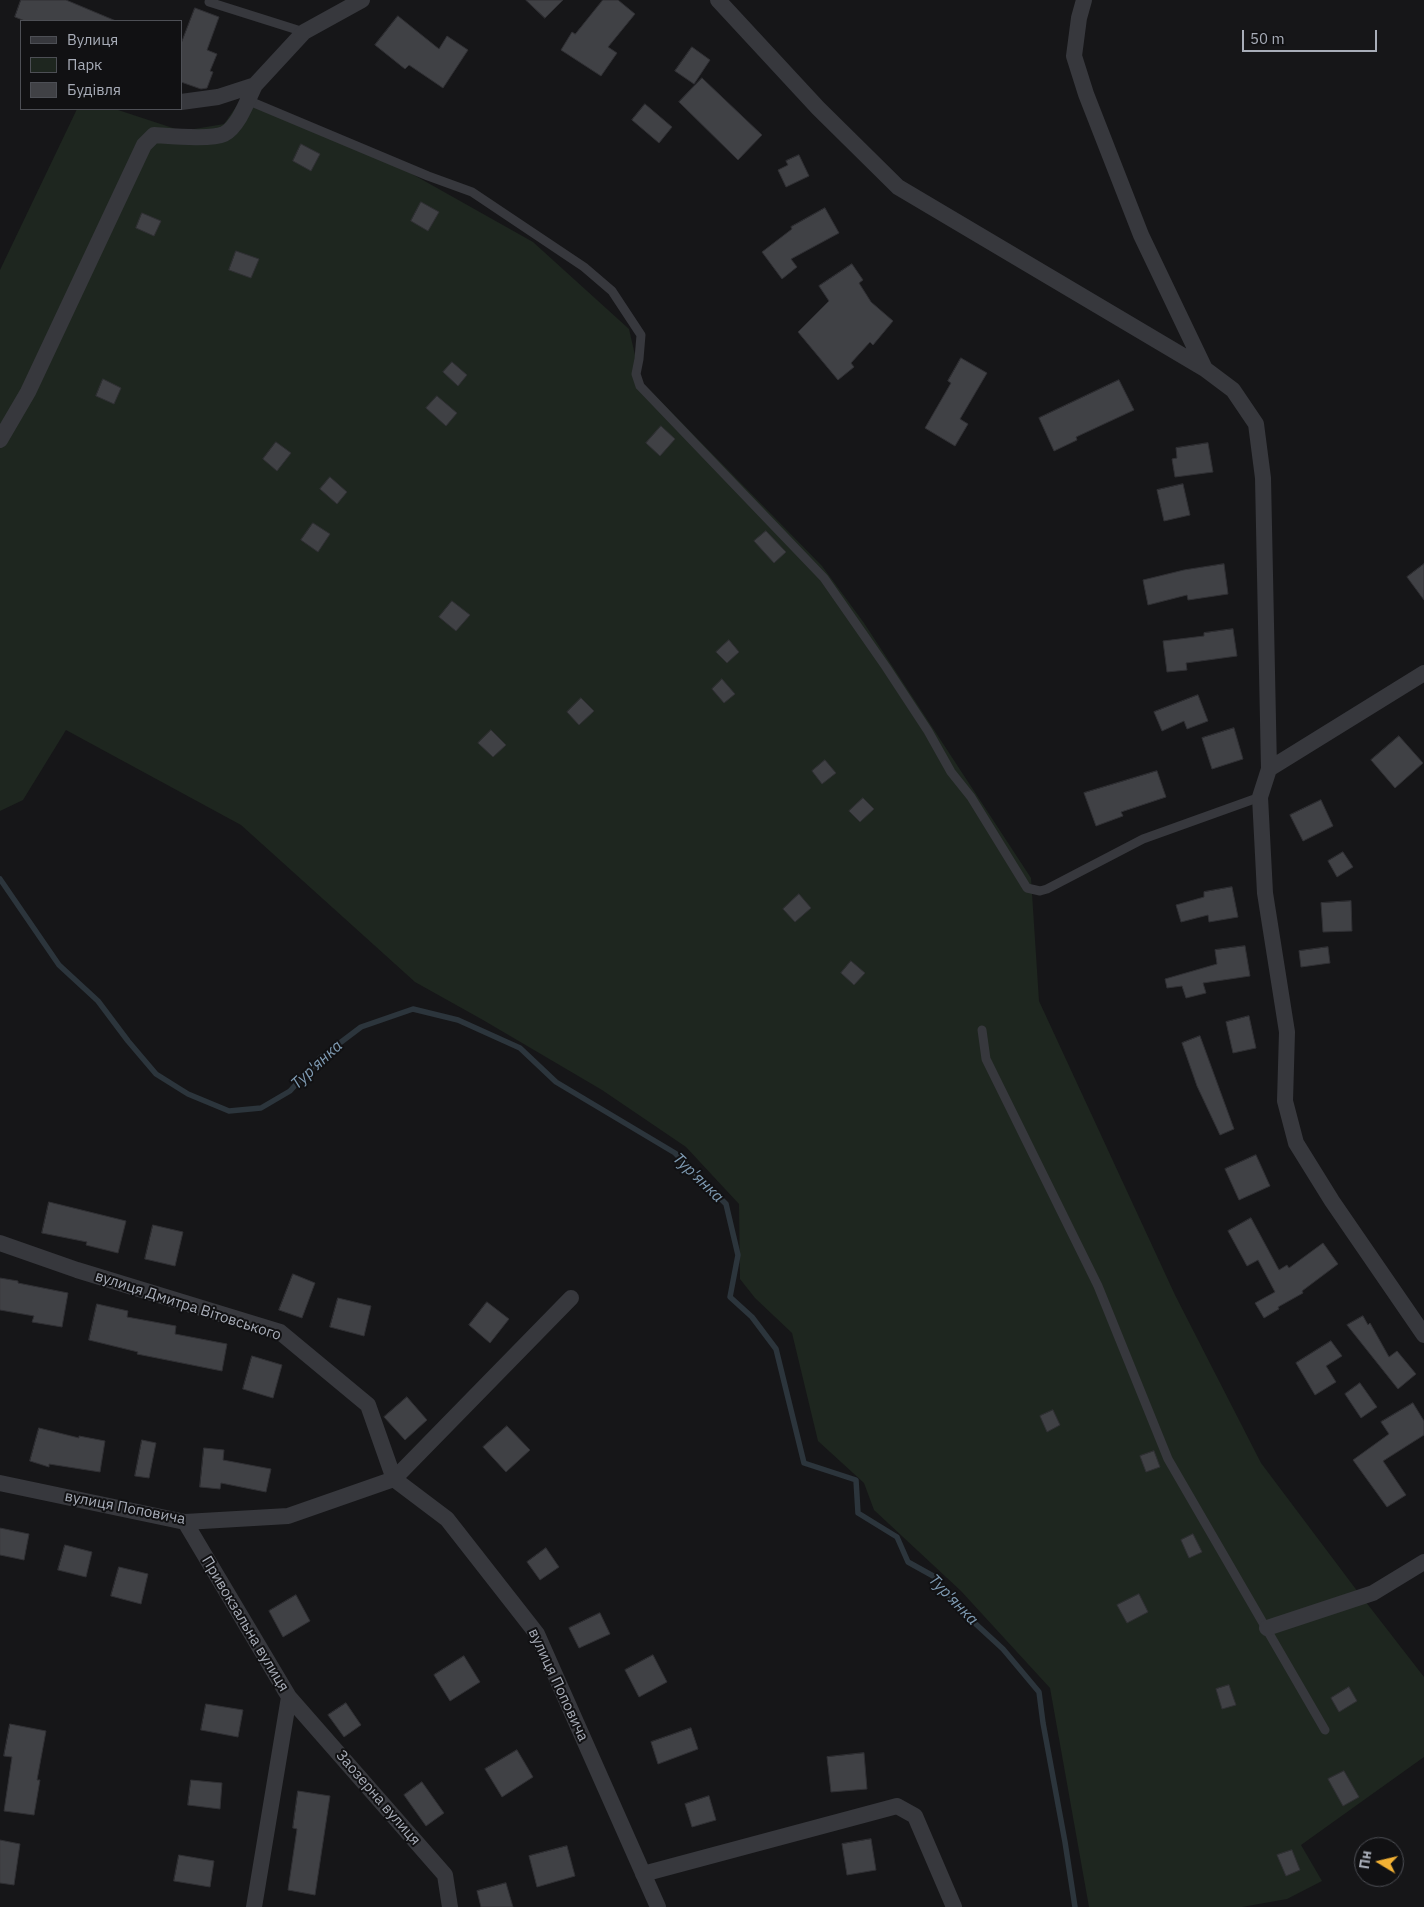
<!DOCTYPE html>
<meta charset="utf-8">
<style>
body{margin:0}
#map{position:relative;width:1424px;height:1907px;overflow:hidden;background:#161618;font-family:"IBM Plex Sans",sans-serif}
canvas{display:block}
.legend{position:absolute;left:20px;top:20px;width:162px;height:90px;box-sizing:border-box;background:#111113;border:1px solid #4d4f55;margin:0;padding:6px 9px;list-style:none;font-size:15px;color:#a8adb8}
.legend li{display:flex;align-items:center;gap:10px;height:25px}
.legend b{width:25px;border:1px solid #4d4f55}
.north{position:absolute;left:1354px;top:1837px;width:50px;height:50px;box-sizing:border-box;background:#111113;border:1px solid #4d4f55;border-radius:50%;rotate:279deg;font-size:14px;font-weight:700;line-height:20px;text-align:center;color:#a8adb8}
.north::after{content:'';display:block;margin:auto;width:18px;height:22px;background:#f2b134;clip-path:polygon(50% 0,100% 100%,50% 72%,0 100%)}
.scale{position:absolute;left:1242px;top:30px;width:135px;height:22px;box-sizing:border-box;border:2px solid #a8adb8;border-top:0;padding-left:6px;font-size:15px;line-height:18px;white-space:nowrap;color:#a8adb8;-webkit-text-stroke:4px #111113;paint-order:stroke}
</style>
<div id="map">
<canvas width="1424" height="1907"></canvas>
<ul class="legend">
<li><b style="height:6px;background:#37383d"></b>Вулиця</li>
<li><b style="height:14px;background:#1e261f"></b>Парк</li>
<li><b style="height:14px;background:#404145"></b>Будівля</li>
</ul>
<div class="north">Пн</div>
<div class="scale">50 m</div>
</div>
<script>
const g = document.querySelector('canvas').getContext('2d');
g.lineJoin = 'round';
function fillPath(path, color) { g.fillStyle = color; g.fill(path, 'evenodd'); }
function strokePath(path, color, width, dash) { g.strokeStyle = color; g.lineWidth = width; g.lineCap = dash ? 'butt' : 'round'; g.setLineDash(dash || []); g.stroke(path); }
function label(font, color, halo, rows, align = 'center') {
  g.font = font + ' "IBM Plex Sans",sans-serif'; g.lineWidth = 4; g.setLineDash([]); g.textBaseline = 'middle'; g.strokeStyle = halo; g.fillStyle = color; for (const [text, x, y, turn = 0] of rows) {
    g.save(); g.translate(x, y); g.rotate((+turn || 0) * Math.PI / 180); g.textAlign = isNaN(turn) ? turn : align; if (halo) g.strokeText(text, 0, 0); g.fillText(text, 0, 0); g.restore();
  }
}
const green = new Path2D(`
 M 245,94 L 373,152 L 533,242 L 629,329 L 641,381 L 822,566 L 864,623 L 1031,878 L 1039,1001 L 1175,1295 L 1261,1463 L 1355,1588 L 1424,1677 L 1424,1757 L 1301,1845 L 1322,1881 L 1287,1899 L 1242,1907 L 1089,1907 L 1050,1688 L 961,1591 L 874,1510 L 864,1483 L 818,1441 L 792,1333 L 755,1298 L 740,1279 L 739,1204 L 686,1147 L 602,1090 L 483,1020 L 415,982 L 241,825 L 66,730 L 23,800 L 0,811 L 0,270 L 77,109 L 115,109 L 182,131 L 224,124 Z`);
const stream = new Path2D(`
 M 0,879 L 59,965 L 98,1001 L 128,1041 L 156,1074 L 188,1094 L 229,1111 L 261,1108 L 290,1091 L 320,1058 L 361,1027 L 413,1009 L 458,1020 L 520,1048 L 556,1082 L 675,1153 L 726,1204 L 738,1255 L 730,1297 L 752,1317 L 776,1349 L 804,1463 L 856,1480 L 858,1513 L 897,1537 L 908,1562 L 935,1577 L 954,1604 L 1003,1649 L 1039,1692 L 1043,1723 L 1065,1842 L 1075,1907`);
const building = new Path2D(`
 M 21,0 L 66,0 L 116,21 L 25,21 L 15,17 Z
 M 526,0 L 563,0 L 545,18 Z
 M 603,0 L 618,0 L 635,14 L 608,47 L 617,53 L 601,76 L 561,50 L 572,32 L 575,34 Z
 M 195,8 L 219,17 L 207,50 L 217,54 L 210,71 L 213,72 L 207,88 L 201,89 L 181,82 L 181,44 Z
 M 398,16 L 439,49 L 447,36 L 468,50 L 443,88 L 409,65 L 405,69 L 375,45 Z
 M 692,47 L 710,60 L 694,84 L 675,71 Z
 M 702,78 L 762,135 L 738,160 L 679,102 Z
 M 645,104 L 672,127 L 659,143 L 632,120 Z
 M 301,144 L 320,154 L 311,171 L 293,161 Z
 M 799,155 L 809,176 L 786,187 L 778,170 L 788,165 L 786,161 Z
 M 421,202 L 439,212 L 428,231 L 411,221 Z
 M 825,208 L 839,233 L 791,259 L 797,267 L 782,279 L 762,252 L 792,229 L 791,227 Z
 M 142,213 L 161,221 L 154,236 L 136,228 Z
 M 236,251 L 259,259 L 251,278 L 229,270 Z
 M 852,264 L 863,280 L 859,283 L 871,302 L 893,321 L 873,345 L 870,342 L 851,363 L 854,367 L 838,380 L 798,332 L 829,301 L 819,286 Z
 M 961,358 L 987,373 L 960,419 L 968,424 L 955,446 L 925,428 L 951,383 L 948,381 Z
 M 452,362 L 467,375 L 458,386 L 443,372 Z
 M 103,379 L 121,388 L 114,404 L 96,396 Z
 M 1119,380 L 1134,410 L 1076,437 L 1077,440 L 1054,451 L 1039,418 Z
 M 437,396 L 457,413 L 446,426 L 426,408 Z
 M 661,426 L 675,439 L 660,456 L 646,443 Z
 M 276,442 L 291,453 L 277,471 L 263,459 Z
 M 1208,443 L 1213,472 L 1175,477 L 1172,459 L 1177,458 L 1176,448 Z
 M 330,477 L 347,492 L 337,504 L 320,489 Z
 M 1183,484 L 1190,515 L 1164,521 L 1157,490 Z
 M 313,523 L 330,534 L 318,552 L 301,540 Z
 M 766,531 L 786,552 L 774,563 L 754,541 Z
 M 1224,564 L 1228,594 L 1188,600 L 1187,595 L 1148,605 L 1143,580 L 1184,570 Z
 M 1424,564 L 1424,600 L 1407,577 Z
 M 452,601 L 470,615 L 456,631 L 439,617 Z
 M 1233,629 L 1237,656 L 1186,663 L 1187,670 L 1167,672 L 1163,641 L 1204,636 L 1204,633 Z
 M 729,640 L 739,652 L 727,663 L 716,652 Z
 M 722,679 L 735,694 L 724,703 L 712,689 Z
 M 1198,695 L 1208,721 L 1187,729 L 1184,721 L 1162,731 L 1154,712 Z
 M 581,698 L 594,711 L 579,725 L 567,712 Z
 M 1234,728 L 1243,759 L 1212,769 L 1202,738 Z
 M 491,730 L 506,745 L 493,757 L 478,743 Z
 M 1399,736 L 1423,763 L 1395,788 L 1371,760 Z
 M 825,760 L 836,773 L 822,784 L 812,771 Z
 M 1157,771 L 1166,797 L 1121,812 L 1123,816 L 1096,826 L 1084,793 Z
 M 863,798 L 874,809 L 860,822 L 849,811 Z
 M 1321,800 L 1333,826 L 1303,841 L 1290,815 Z
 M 1343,852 L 1353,867 L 1337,877 L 1328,861 Z
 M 1232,887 L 1238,917 L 1209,922 L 1208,915 L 1181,922 L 1176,905 L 1204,897 L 1204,892 Z
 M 799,894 L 811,908 L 795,922 L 783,909 Z
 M 1351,901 L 1352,931 L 1323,932 L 1321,903 Z
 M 1245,946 L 1250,976 L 1203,983 L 1206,993 L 1186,998 L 1182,986 L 1167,988 L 1165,979 L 1217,964 L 1215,950 Z
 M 1328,947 L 1330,963 L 1301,967 L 1299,951 Z
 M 851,961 L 865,973 L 854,985 L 841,973 Z
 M 1249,1016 L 1256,1048 L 1233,1053 L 1226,1022 Z
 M 1200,1036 L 1234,1129 L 1220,1135 L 1197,1086 L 1182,1043 Z
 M 1256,1155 L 1270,1186 L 1239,1200 L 1225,1169 Z
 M 49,1202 L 126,1221 L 118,1253 L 86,1245 L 87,1242 L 42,1233 Z
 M 1251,1218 L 1279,1270 L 1287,1265 L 1289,1268 L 1323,1243 L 1338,1264 L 1302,1291 L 1303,1293 L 1278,1307 L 1279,1309 L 1264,1318 L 1255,1303 L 1275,1292 L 1258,1260 L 1247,1266 L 1228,1231 Z
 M 153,1225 L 183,1232 L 175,1266 L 145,1259 Z
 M 293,1274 L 315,1283 L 302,1318 L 279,1310 Z
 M 0,1278 L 18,1281 L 18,1283 L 68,1293 L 62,1327 L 32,1322 L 34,1316 L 0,1310 Z
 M 338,1298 L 371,1306 L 364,1336 L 330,1327 Z
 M 487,1302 L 509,1319 L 490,1343 L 469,1325 Z
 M 97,1304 L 128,1311 L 127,1317 L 176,1326 L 175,1334 L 227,1344 L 222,1371 L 137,1354 L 138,1352 L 89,1340 Z
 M 1363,1316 L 1368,1325 L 1370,1323 L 1389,1357 L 1397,1351 L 1416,1374 L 1398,1389 L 1347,1325 Z
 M 1331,1341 L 1342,1356 L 1326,1366 L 1336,1382 L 1315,1395 L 1296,1363 Z
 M 252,1356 L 282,1365 L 273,1398 L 243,1389 Z
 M 1360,1383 L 1377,1407 L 1361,1418 L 1345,1394 Z
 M 407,1397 L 427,1420 L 405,1440 L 384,1417 Z
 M 1413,1403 L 1424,1421 L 1424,1435 L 1383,1461 L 1406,1495 L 1387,1507 L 1353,1460 L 1389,1434 L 1381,1422 Z
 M 1053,1410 L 1060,1425 L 1047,1432 L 1040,1416 Z
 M 507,1426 L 530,1450 L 506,1472 L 483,1447 Z
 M 39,1428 L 79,1438 L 79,1436 L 105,1441 L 100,1472 L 49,1464 L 49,1467 L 30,1461 Z
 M 142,1440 L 156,1443 L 149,1478 L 135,1476 Z
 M 204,1448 L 224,1450 L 223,1460 L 271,1469 L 266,1492 L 221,1483 L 220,1489 L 200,1487 Z
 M 1154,1451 L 1160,1467 L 1146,1472 L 1140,1456 Z
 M 0,1528 L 29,1534 L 24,1560 L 0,1555 Z
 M 1193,1534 L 1202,1552 L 1189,1558 L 1181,1540 Z
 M 65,1545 L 92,1552 L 86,1577 L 58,1570 Z
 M 546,1548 L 559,1567 L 540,1580 L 527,1562 Z
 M 119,1567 L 148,1574 L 141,1604 L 111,1596 Z
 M 1139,1594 L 1148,1612 L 1127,1623 L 1117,1605 Z
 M 296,1595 L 310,1621 L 283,1637 L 269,1611 Z
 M 600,1613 L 610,1634 L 579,1648 L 569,1628 Z
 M 653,1655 L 667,1682 L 639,1697 L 625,1670 Z
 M 464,1656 L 480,1682 L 450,1701 L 434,1675 Z
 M 1229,1685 L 1236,1705 L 1222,1709 L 1216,1689 Z
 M 1349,1687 L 1357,1701 L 1339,1712 L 1331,1698 Z
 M 346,1703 L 361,1725 L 344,1737 L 328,1715 Z
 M 206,1704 L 243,1710 L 238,1737 L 201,1730 Z
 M 10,1724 L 46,1731 L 37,1780 L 40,1780 L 34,1815 L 4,1811 L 12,1757 L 4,1756 Z
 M 691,1728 L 698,1749 L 658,1764 L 651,1742 Z
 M 517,1750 L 533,1777 L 502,1797 L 485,1769 Z
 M 864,1753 L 867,1789 L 831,1792 L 827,1757 Z
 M 1344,1771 L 1359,1797 L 1343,1806 L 1328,1779 Z
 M 191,1780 L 222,1783 L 220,1809 L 188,1805 Z
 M 422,1782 L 444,1813 L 426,1826 L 404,1795 Z
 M 298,1791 L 330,1796 L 315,1895 L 288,1890 L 297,1829 L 293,1828 Z
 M 709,1796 L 716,1820 L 692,1827 L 685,1804 Z
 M 871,1839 L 876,1870 L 847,1875 L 842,1844 Z
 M 0,1840 L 20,1844 L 14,1885 L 0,1883 Z
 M 567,1846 L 575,1876 L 537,1887 L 529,1856 Z
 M 1292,1850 L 1300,1870 L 1286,1876 L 1277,1855 Z
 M 179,1855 L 214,1861 L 210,1887 L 174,1881 Z
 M 506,1883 L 513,1907 L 481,1907 L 477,1891 Z`);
const lane = new Path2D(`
 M 209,2 L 304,32
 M 247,100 L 428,176 L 472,192 L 584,267 L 612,291 L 641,335 L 639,359 L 636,374 L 640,386 L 824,578 L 886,667 L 928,731 L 951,772 L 971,797 L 1027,888 L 1040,891 L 1047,889 L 1143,839 L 1260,797
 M 982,1030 L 986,1059 L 1098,1286 L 1168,1459 L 1325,1730`);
const street = new Path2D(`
 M 718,0 L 818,108 L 898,187 L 1205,369 L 1233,390 L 1256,424 L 1263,478 L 1269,769 L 1260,797 L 1265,893 L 1287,1032 L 1285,1101 L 1296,1143 L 1332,1201 L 1424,1335
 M 1084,0 L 1079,18 L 1074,56 L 1086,94 L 1141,235 L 1205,369
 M 181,102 L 218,97 L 255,85 L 304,32 L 362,0
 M 0,440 L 28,392 L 144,145 L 154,135 C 170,136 211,140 224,134 C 239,126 248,99 255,85
 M 1269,769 L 1424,673
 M 0,1243 L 77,1270 L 280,1332 L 368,1405 L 394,1479
 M 394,1479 L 447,1519 L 537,1634 L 658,1907
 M 0,1483 L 185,1522 L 288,1516 L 394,1479 L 571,1298
 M 185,1522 L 289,1697 L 254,1907
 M 1267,1628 L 1373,1593 L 1424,1562
 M 289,1697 L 445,1875 L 450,1907
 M 643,1874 L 897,1806 L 915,1816 L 954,1907`);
const streetNames = [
 ["вулиця Дмитра Вітовського",188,1306,18],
 ["вулиця Поповича",125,1508,11],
 ["Привокзальна вулиця",245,1624,59],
 ["вулиця Поповича",558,1685,65],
 ["Заозерна вулиця",378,1798,49]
];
const waterNames = [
 ["Тур'янка",317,1065,-43],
 ["Тур'янка",698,1178,44],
 ["Тур'янка",953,1600,46]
];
fillPath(green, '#1e261f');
strokePath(stream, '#2c353c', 5.5);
fillPath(building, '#404145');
strokePath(building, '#303034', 1);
strokePath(lane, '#37383d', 9);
strokePath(street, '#37383d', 16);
label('15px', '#a8adb8', '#111113', streetNames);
label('italic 16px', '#7f9bb3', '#111113', waterNames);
</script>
